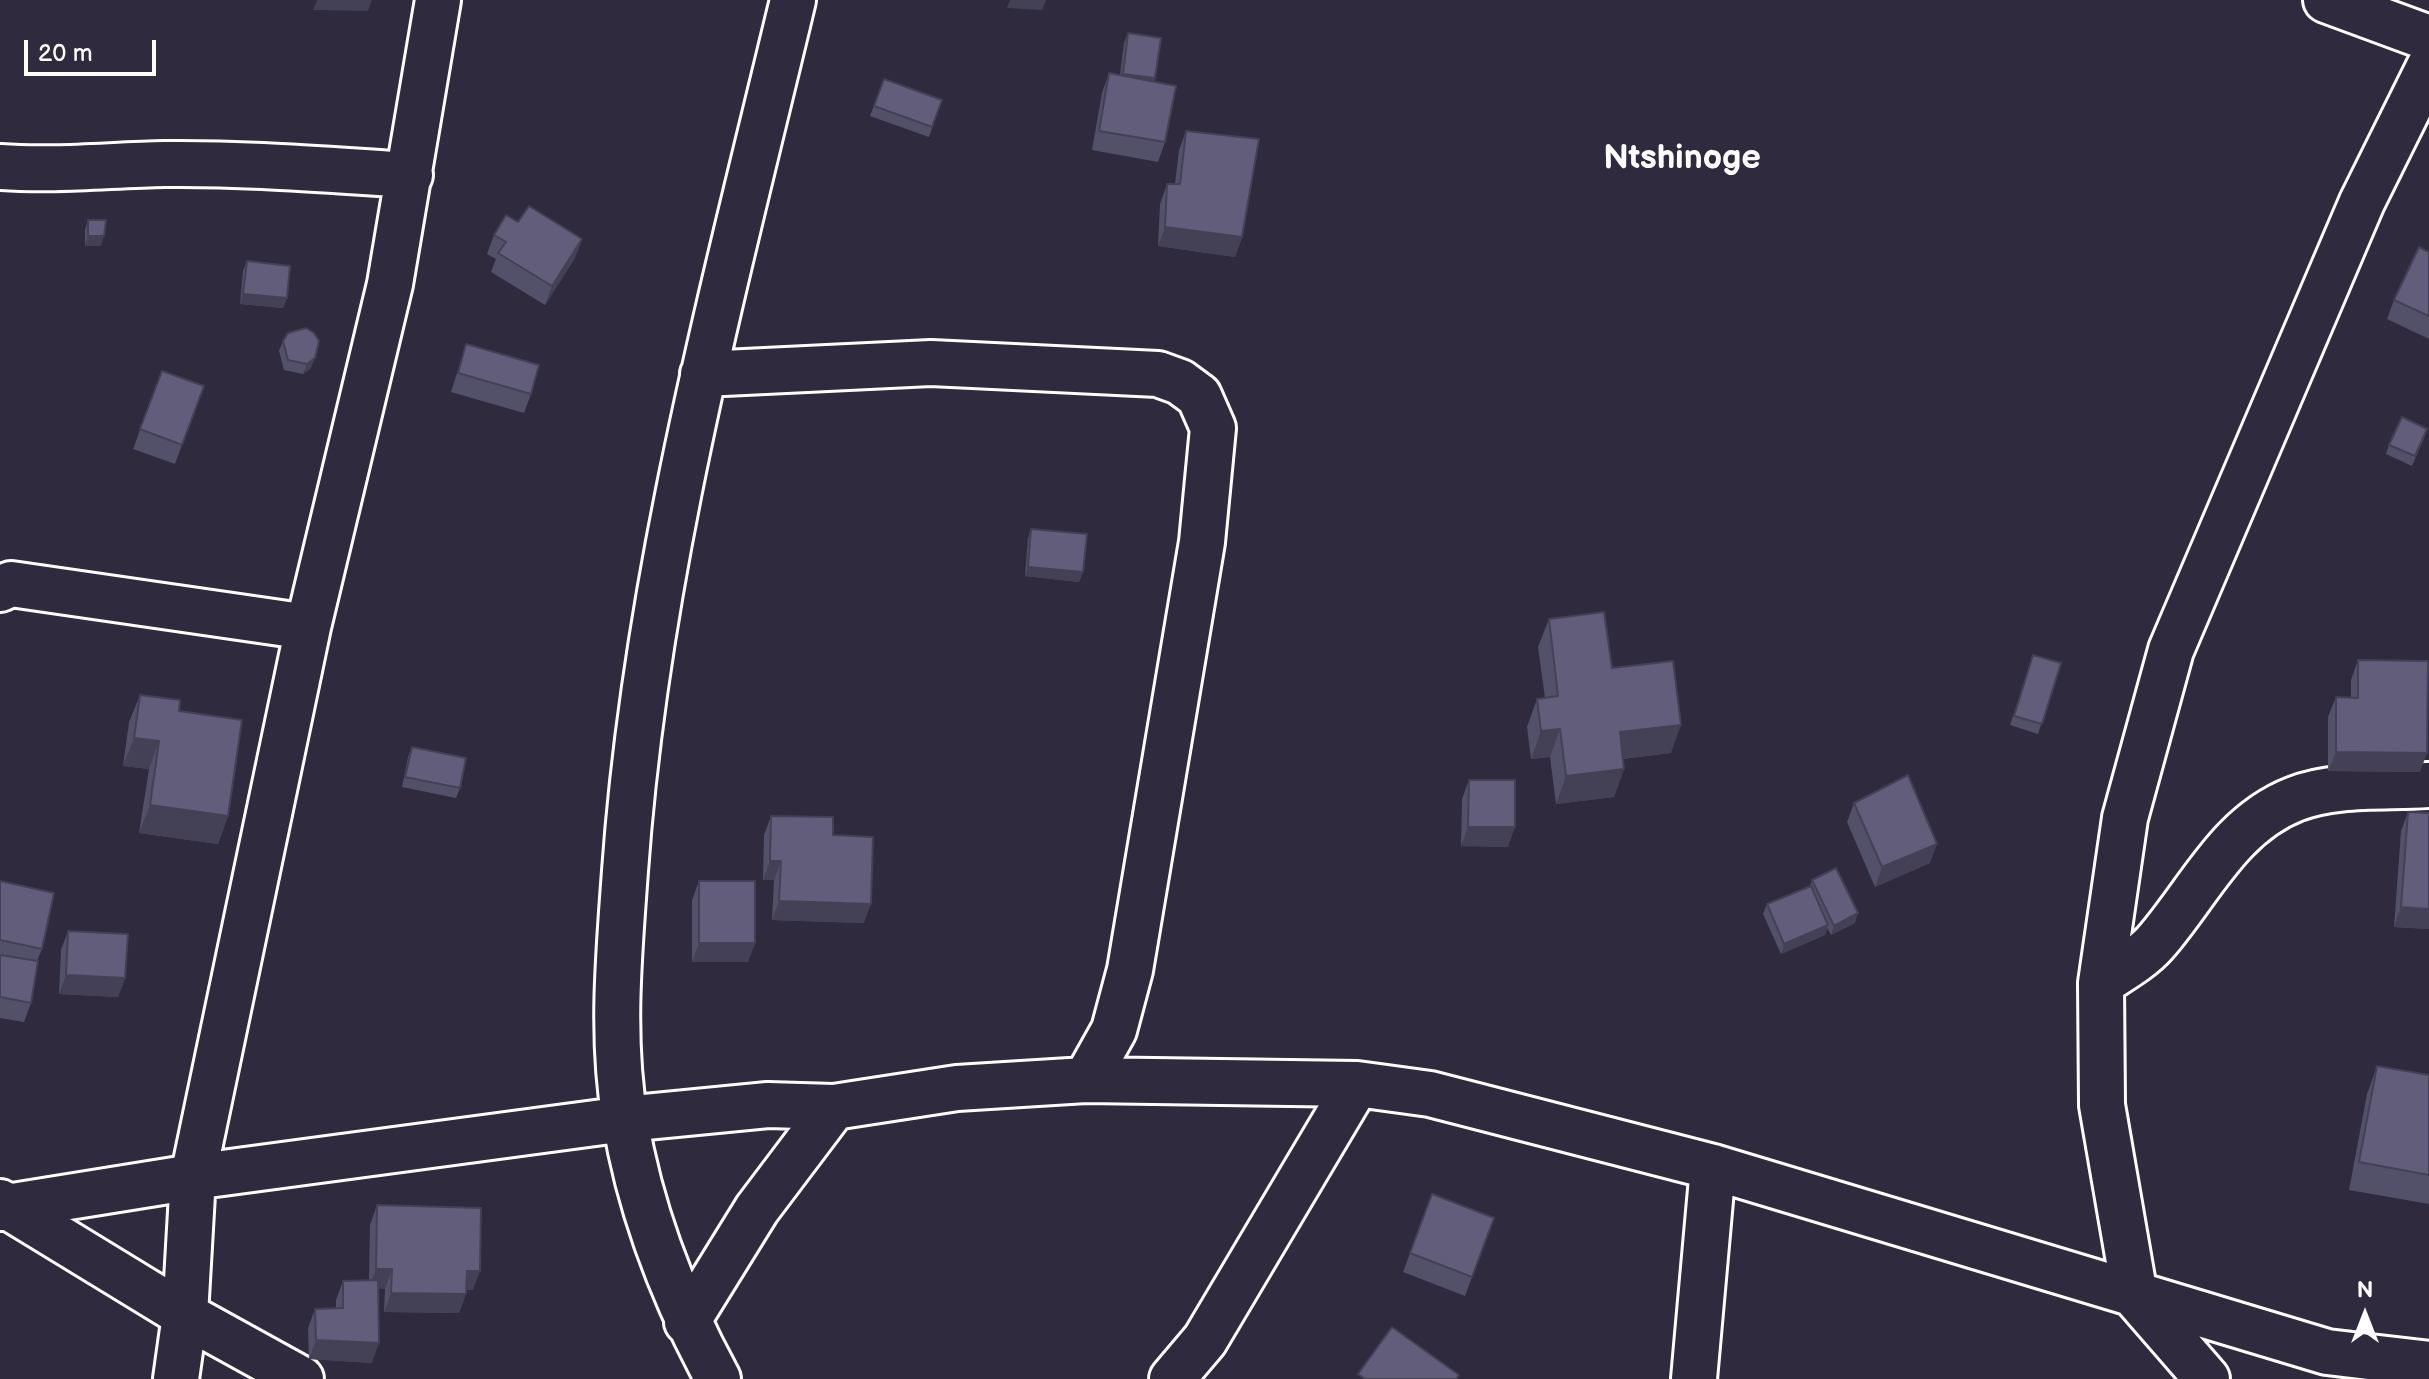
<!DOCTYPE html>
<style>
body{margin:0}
#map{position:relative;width:2429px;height:1379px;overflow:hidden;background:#2f2a3d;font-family:"Balsamiq Sans",sans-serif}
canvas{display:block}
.north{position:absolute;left:2325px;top:1275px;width:80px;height:80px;-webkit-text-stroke:6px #2f2a3d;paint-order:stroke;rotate:0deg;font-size:22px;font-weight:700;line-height:32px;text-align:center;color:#fff}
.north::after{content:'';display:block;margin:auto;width:28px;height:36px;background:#fff;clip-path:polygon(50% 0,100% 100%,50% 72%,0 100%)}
.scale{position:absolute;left:24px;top:40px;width:132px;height:36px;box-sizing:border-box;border:4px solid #fff;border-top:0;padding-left:10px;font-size:24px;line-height:28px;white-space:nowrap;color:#fff;-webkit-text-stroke:6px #2f2a3d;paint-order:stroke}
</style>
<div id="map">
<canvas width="2429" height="1379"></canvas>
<div class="north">N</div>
<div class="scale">20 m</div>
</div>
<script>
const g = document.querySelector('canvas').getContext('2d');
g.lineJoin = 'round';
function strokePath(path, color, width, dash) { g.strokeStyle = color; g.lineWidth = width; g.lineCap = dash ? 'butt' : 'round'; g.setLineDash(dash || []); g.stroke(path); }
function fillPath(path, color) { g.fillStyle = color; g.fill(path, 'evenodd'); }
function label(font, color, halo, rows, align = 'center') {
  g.font = font + ' "Balsamiq Sans",sans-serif'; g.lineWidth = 6; g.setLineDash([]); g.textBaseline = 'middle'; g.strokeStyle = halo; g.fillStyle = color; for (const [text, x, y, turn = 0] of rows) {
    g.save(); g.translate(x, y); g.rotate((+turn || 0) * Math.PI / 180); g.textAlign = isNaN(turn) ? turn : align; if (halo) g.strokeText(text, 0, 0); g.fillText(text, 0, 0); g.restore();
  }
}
const minor = new Path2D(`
 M 2326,0 L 2429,38
 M 0,167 C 55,171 110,165 165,164 C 247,163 328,170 410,175
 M 703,374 L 931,363 L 1158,374 L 1180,382 L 1199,396 L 1213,428 L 1202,542 L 1130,970 L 1114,1030 L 1086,1080
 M 0,589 L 11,584 L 308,627
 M 2101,983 C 2119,971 2141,959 2155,943 C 2199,893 2228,825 2295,799 C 2334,783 2387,788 2429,785
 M 0,1202 L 185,1315 L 176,1379
 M 0,1208 L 193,1177 L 625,1119 L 768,1105 L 834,1107 L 957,1088 L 1086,1080 L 1357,1084 L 1430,1094 L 1713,1167 L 2327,1352 L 2429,1364
 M 687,1322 L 757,1209 L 834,1107
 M 301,1379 L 185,1315 L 193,1177 L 308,627 L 390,284 L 438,0
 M 718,1379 C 674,1298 640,1211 625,1119 C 611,1037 619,954 625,871 C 646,575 724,288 793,0
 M 1172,1379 L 1205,1340 L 1357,1084
 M 1694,1379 L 1713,1167
 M 2207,1379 L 2135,1296 L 2102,1105 L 2101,983 L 2125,818 L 2171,650 L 2362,202 L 2429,67`);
const wall = new Path2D(`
 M 1128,33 L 1155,78 L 1154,82 L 1165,142 L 1158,162 L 1092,150 L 1102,93 L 1109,73 L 1120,75 L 1124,43 Z
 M 884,79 L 942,100 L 929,137 L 870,116 Z
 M 1186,131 L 1242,237 L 1235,257 L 1158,246 L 1160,204 L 1167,184 L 1175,184 L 1179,150 Z
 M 88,220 L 101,246 L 85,246 L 85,230 Z
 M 518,222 L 582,239 L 575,258 L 545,305 L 491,272 L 496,259 L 487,254 L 494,235 Z
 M 2429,252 L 2429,339 L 2387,319 L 2394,300 Z
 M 247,261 L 287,298 L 283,308 L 240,304 L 243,271 Z
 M 283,341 L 311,368 L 303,374 L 284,370 L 279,351 Z
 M 466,344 L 531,394 L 524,413 L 451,392 Z
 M 162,371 L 204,386 L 175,464 L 133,449 Z
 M 2424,438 L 2412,466 L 2386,454 L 2389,445 Z
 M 1031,529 L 1083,572 L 1079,582 L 1025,576 L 1028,539 Z
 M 1549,619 L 1612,668 L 1671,753 L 1623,759 L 1624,769 L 1614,797 L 1556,804 L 1550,757 L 1531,759 L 1527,727 L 1537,699 L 1545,698 L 1538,647 Z
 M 2033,655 L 2061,663 L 2038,734 L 2010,725 Z
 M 2358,660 L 2420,772 L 2328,771 L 2328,717 L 2336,697 L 2351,698 L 2351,680 Z
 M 140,695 L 179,711 L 228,816 L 218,844 L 139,833 L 149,769 L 123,766 L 129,722 Z
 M 412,747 L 460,788 L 456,798 L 402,787 L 408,757 Z
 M 1469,780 L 1508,847 L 1461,846 L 1462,799 Z
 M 1854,803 L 1930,863 L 1875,887 L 1847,822 Z
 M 2408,812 L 2429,813 L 2429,929 L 2394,927 L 2401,831 Z
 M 771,816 L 833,835 L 864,923 L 772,920 L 774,880 L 763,880 L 764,835 Z
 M 1812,880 L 1855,923 L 1831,935 L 1827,928 L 1825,935 L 1781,954 L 1763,914 L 1767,904 L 1810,886 Z
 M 0,881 L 42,949 L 37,961 L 31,1003 L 24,1022 L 0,1018 Z
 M 699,881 L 755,943 L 748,962 L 692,962 L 692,900 Z
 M 68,931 L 125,978 L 118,997 L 59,994 L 61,950 Z
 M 2377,1066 L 2429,1075 L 2429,1204 L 2349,1190 L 2367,1094 Z
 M 1432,1194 L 1494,1218 L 1465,1296 L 1403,1272 Z
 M 377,1205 L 473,1290 L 467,1290 L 459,1313 L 384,1312 L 385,1289 L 378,1288 L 372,1363 L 309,1359 L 308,1328 L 315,1309 L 336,1309 L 336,1300 L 343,1281 L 369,1280 L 370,1225 Z`);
const shadedWall = new Path2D(`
 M 317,0 L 372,0 L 368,11 L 313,10 Z
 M 1010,0 L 1046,0 L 1042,10 L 1007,8 Z
 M 1123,74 L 1155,78 L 1152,88 L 1119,84 Z
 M 1165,227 L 1242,237 L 1235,257 L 1158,246 Z
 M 88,236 L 104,236 L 101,246 L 85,246 Z
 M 582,239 L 575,258 L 545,305 L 552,286 Z
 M 243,294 L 287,298 L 283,308 L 240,304 Z
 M 315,358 L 311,368 L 303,374 L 307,364 Z
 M 1028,567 L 1083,572 L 1079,582 L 1025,576 Z
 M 1681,725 L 1671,753 L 1610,760 L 1620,732 Z
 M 1560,729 L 1550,757 L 1531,759 L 1541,731 Z
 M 134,738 L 159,741 L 149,769 L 123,766 Z
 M 2336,752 L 2427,753 L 2420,772 L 2328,771 Z
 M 1624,769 L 1614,797 L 1556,804 L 1566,776 Z
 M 150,805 L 228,816 L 218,844 L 139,833 Z
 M 1468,827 L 1515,827 L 1508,847 L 1461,846 Z
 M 1937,844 L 1930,863 L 1875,887 L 1882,867 Z
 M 770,861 L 781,861 L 774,880 L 763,880 Z
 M 779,901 L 871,904 L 864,923 L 772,920 Z
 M 2401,907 L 2429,909 L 2429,929 L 2394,927 Z
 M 1858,913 L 1855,923 L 1831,935 L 1834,926 Z
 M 1828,925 L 1825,935 L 1781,954 L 1784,944 Z
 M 699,943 L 755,943 L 748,962 L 692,962 Z
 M 66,975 L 125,978 L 118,997 L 59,994 Z
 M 376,1269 L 392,1269 L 385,1289 L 369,1288 Z
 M 467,1271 L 480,1271 L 473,1290 L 460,1290 Z
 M 391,1293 L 466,1294 L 459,1313 L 384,1312 Z
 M 316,1340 L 379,1343 L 372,1363 L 309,1359 Z`);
const building = new Path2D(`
 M 1128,33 L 1161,38 L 1155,78 L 1123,74 Z
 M 1109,73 L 1176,86 L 1165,142 L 1099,131 Z
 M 884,79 L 942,100 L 932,127 L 874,106 Z
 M 1186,131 L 1259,139 L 1242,237 L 1165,227 L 1167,184 L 1180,184 Z
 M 529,206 L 582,239 L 552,286 L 498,253 L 506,242 L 494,235 L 506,215 L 518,222 Z
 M 88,220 L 106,220 L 104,236 L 88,236 Z
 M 2419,247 L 2429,252 L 2429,316 L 2394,300 Z
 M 247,261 L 290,266 L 287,298 L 243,294 Z
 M 306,328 L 314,333 L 319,341 L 315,358 L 307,364 L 288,360 L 283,341 L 288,333 Z
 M 466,344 L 539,365 L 531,394 L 458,373 Z
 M 162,371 L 204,386 L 182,445 L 140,429 Z
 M 2402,417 L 2427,429 L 2415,456 L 2389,445 Z
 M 1031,529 L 1087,534 L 1083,572 L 1028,567 Z
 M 1604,612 L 1612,668 L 1673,661 L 1681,725 L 1620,732 L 1624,769 L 1566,776 L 1560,729 L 1541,731 L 1537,699 L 1558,696 L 1549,619 Z
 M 2033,655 L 2061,663 L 2042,724 L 2014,716 Z
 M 2358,660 L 2428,661 L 2427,753 L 2336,752 L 2336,697 L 2358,698 Z
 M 140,695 L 180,700 L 179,711 L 242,720 L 228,816 L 150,805 L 159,741 L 134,738 Z
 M 412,747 L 466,758 L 460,788 L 405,777 Z
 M 1908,775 L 1937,844 L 1882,867 L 1854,803 Z
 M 1469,780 L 1515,780 L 1515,827 L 1468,827 Z
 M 2408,812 L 2429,813 L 2429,909 L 2401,907 Z
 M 771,816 L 833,817 L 833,835 L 873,837 L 871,904 L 779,901 L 781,861 L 770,861 Z
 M 1836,868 L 1858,913 L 1834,926 L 1812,880 Z
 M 0,881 L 54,893 L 42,949 L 0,940 Z
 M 699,881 L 755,881 L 755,943 L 699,943 Z
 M 1811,886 L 1828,925 L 1784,944 L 1767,904 Z
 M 68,931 L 128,934 L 125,978 L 66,975 Z
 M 0,955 L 38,961 L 31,1003 L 0,997 Z
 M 2377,1066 L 2429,1075 L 2429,1175 L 2359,1162 Z
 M 1432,1194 L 1494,1218 L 1472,1277 L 1410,1253 Z
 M 377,1205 L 481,1208 L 480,1271 L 467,1271 L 466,1294 L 391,1293 L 392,1269 L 376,1269 Z
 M 378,1280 L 379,1343 L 316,1340 L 315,1309 L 343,1308 L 343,1281 Z
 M 1392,1327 L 1459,1375 L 1456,1379 L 1365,1379 L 1358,1374 Z`);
const districtNames = [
 ["Ntshinoge",1682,159]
];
strokePath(minor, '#fff', 50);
strokePath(minor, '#2f2a3d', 44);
fillPath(wall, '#53506a');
fillPath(shadedWall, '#444156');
fillPath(building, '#615d7b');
strokePath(building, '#444156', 2);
label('bold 34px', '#fff', '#2f2a3d', districtNames);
</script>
